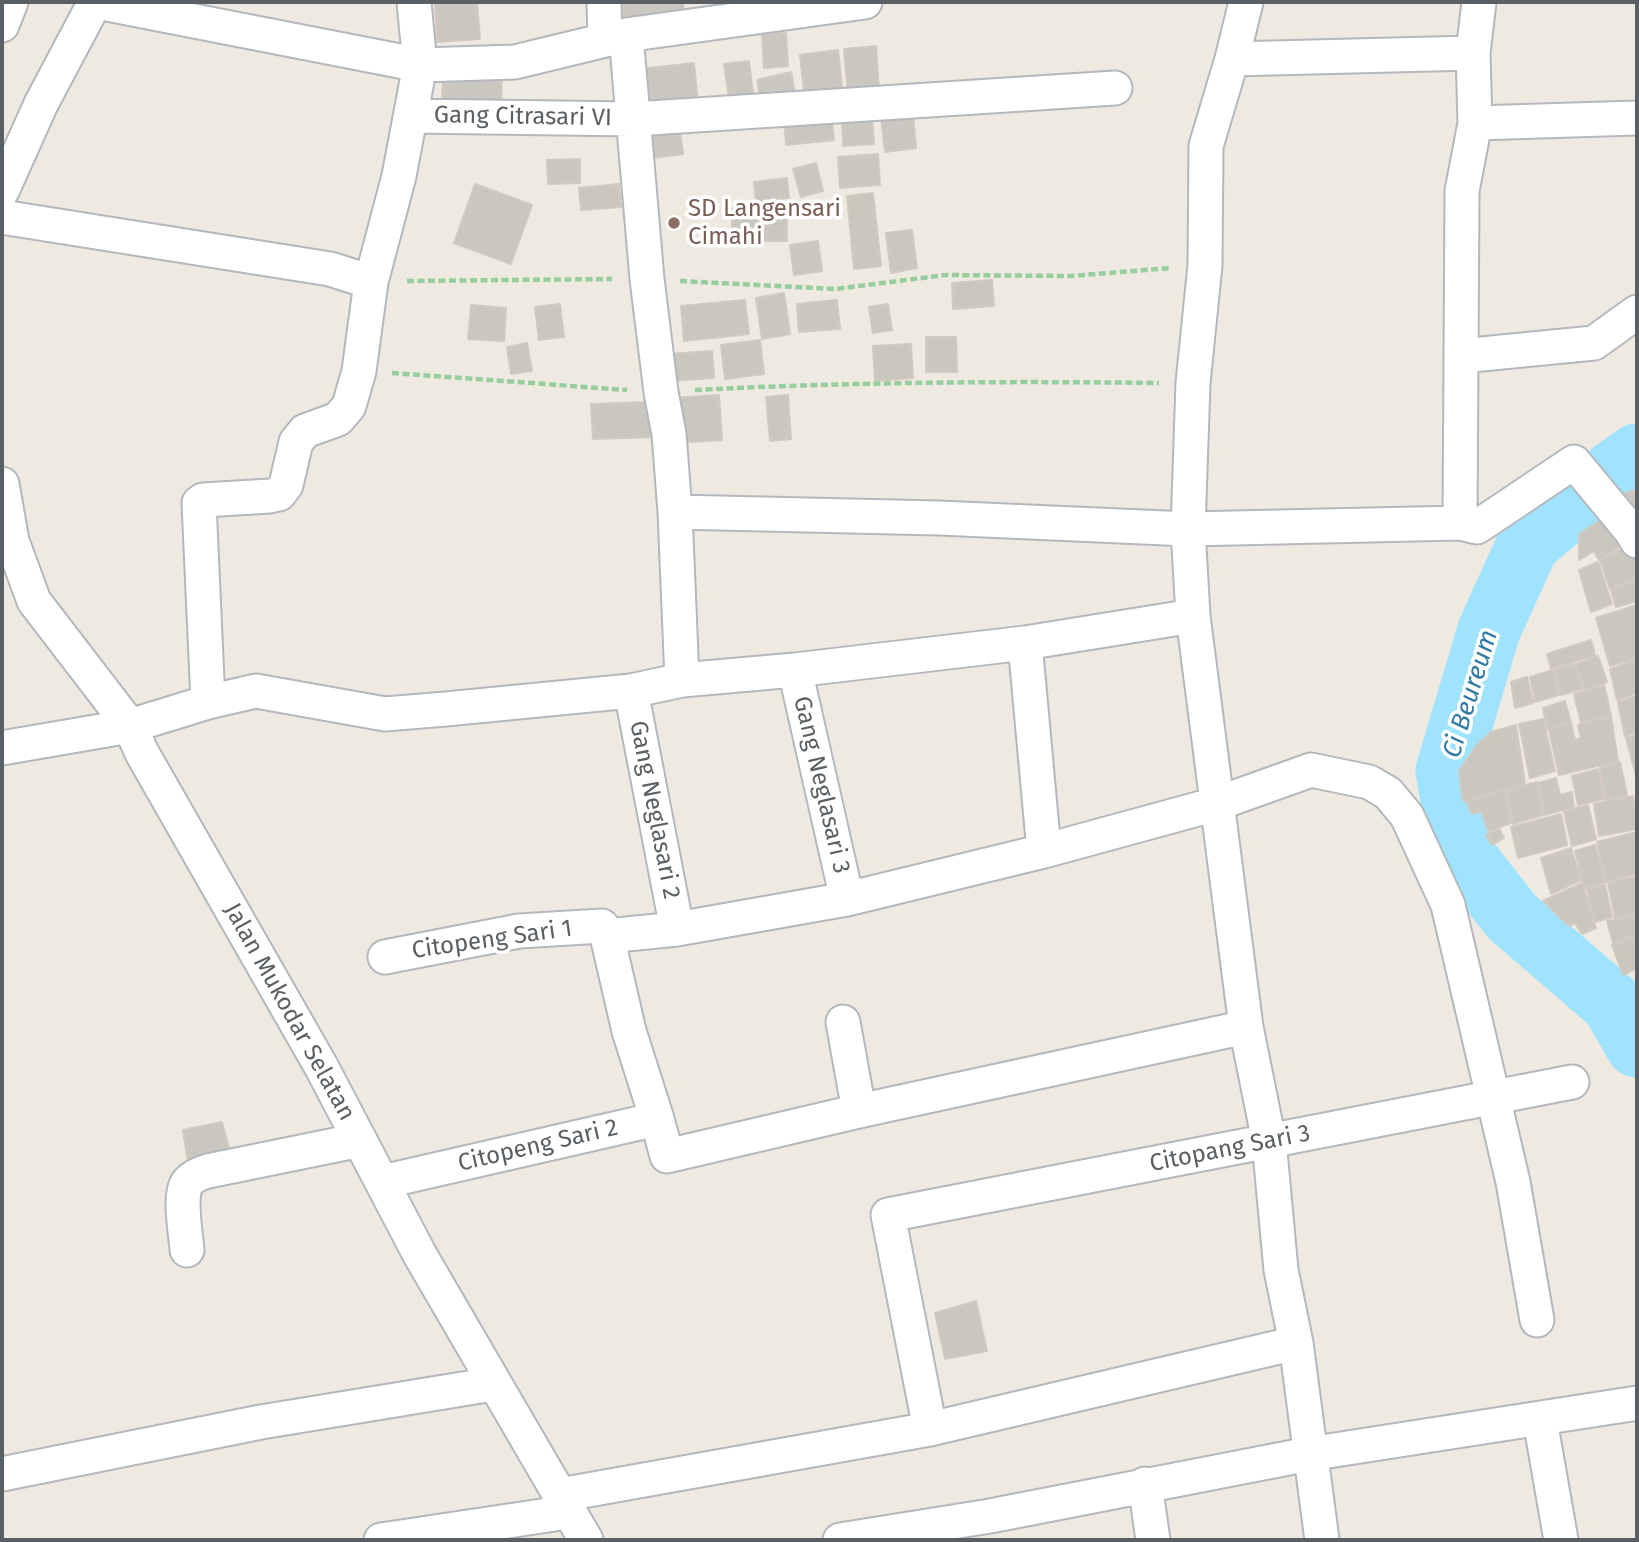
<!DOCTYPE html>
<style>
body{margin:0}
#map{position:relative;width:1639px;height:1542px;overflow:hidden;background:#eee9e1;font-family:"Fira Sans",sans-serif}
canvas{display:block}
.frame{position:absolute;inset:0;border:4px solid #595f63;pointer-events:none}
</style>
<div id="map">
<canvas width="1639" height="1542"></canvas>
<div class="frame"></div>
</div>
<script>
const g = document.querySelector('canvas').getContext('2d');
g.lineJoin = 'round';
function strokePath(path, color, width, dash) { g.strokeStyle = color; g.lineWidth = width; g.lineCap = dash ? 'butt' : 'round'; g.setLineDash(dash || []); g.stroke(path); }
function fillPath(path, color) { g.fillStyle = color; g.fill(path, 'evenodd'); }
function label(font, color, halo, rows, align = 'center') {
  g.font = font + ' "Fira Sans",sans-serif'; g.lineWidth = 7; g.setLineDash([]); g.textBaseline = 'middle'; g.strokeStyle = halo; g.fillStyle = color; for (const [text, x, y, turn = 0] of rows) {
    g.save(); g.translate(x, y); g.rotate((+turn || 0) * Math.PI / 180); g.textAlign = isNaN(turn) ? turn : align; if (halo) g.strokeText(text, 0, 0); g.fillText(text, 0, 0); g.restore();
  }
}
const river = new Path2D(`
 M 1637,455 L 1613,472 L 1528,544 L 1489,630 L 1447,771 L 1461,852 L 1512,917 L 1613,1004 L 1637,1046`);
const building = new Path2D(`
 M 477,2 L 480,39 L 437,42 L 435,4 Z
 M 623,2 L 683,2 L 684,15 L 624,20 Z
 M 786,33 L 788,66 L 764,68 L 762,34 Z
 M 876,46 L 879,91 L 848,94 L 844,49 Z
 M 838,50 L 843,95 L 805,99 L 800,55 Z
 M 749,61 L 754,101 L 730,105 L 724,64 Z
 M 694,63 L 698,104 L 644,109 L 640,69 Z
 M 791,72 L 796,98 L 762,105 L 757,80 Z
 M 443,73 L 502,74 L 501,107 L 442,105 Z
 M 831,112 L 834,140 L 786,145 L 784,117 Z
 M 913,113 L 916,148 L 885,152 L 881,116 Z
 M 872,117 L 874,144 L 843,146 L 842,119 Z
 M 679,124 L 683,154 L 653,158 L 649,128 Z
 M 878,154 L 880,185 L 840,188 L 838,157 Z
 M 580,159 L 580,183 L 548,184 L 547,160 Z
 M 816,163 L 823,191 L 801,197 L 793,169 Z
 M 787,178 L 789,198 L 756,202 L 754,182 Z
 M 475,184 L 532,205 L 511,264 L 454,243 Z
 M 619,184 L 621,207 L 581,210 L 579,188 Z
 M 873,193 L 881,266 L 854,269 L 847,196 Z
 M 787,208 L 787,241 L 732,241 L 732,209 Z
 M 912,230 L 917,268 L 891,273 L 886,233 Z
 M 818,241 L 822,271 L 794,275 L 790,245 Z
 M 992,280 L 994,306 L 953,309 L 952,283 Z
 M 784,293 L 790,334 L 762,339 L 756,298 Z
 M 745,300 L 749,334 L 684,341 L 681,306 Z
 M 837,300 L 840,329 L 799,332 L 797,304 Z
 M 560,304 L 564,337 L 539,340 L 535,307 Z
 M 888,304 L 892,330 L 873,333 L 869,307 Z
 M 471,305 L 506,308 L 504,341 L 468,339 Z
 M 926,337 L 956,337 L 957,372 L 926,372 Z
 M 760,340 L 764,374 L 725,379 L 721,345 Z
 M 527,343 L 532,371 L 511,374 L 507,347 Z
 M 911,344 L 913,378 L 875,381 L 873,346 Z
 M 712,351 L 714,378 L 670,381 L 669,354 Z
 M 719,395 L 722,440 L 676,443 L 673,398 Z
 M 788,395 L 791,439 L 770,441 L 766,397 Z
 M 652,402 L 653,437 L 593,439 L 591,404 Z
 M 1637,489 L 1637,521 L 1619,496 Z
 M 1612,513 L 1630,540 L 1599,560 L 1594,551 L 1579,560 L 1579,534 Z
 M 1635,542 L 1637,547 L 1637,579 L 1610,589 L 1600,560 Z
 M 1598,562 L 1612,604 L 1591,612 L 1579,570 Z
 M 1637,581 L 1637,601 L 1616,607 L 1611,590 Z
 M 1637,605 L 1637,658 L 1610,666 L 1596,618 Z
 M 1591,640 L 1595,655 L 1551,669 L 1547,654 Z
 M 1598,656 L 1607,682 L 1584,689 L 1576,664 Z
 M 1637,660 L 1637,693 L 1617,700 L 1610,669 Z
 M 1574,664 L 1582,689 L 1561,695 L 1555,670 Z
 M 1553,670 L 1559,695 L 1535,702 L 1530,677 Z
 M 1527,677 L 1533,703 L 1515,708 L 1511,682 Z
 M 1604,685 L 1611,715 L 1581,723 L 1574,694 Z
 M 1637,696 L 1637,732 L 1625,736 L 1618,702 Z
 M 1565,701 L 1571,722 L 1547,729 L 1543,708 Z
 M 1611,716 L 1618,761 L 1559,775 L 1549,730 L 1571,723 L 1575,740 L 1581,738 L 1578,725 Z
 M 1543,719 L 1555,771 L 1530,778 L 1519,724 Z
 M 1516,725 L 1525,784 L 1463,801 L 1459,771 L 1477,745 L 1491,732 Z
 M 1637,735 L 1637,780 L 1626,738 Z
 M 1620,762 L 1627,795 L 1606,800 L 1600,767 Z
 M 1598,769 L 1604,799 L 1578,805 L 1572,776 Z
 M 1556,778 L 1560,795 L 1572,792 L 1574,807 L 1545,815 L 1539,783 Z
 M 1537,782 L 1543,815 L 1513,824 L 1507,790 Z
 M 1505,791 L 1511,823 L 1488,831 L 1481,811 L 1472,814 L 1466,801 Z
 M 1633,796 L 1637,829 L 1599,836 L 1594,804 Z
 M 1588,805 L 1596,839 L 1572,846 L 1564,811 Z
 M 1561,814 L 1567,845 L 1518,858 L 1511,827 Z
 M 1499,829 L 1504,838 L 1492,845 L 1486,835 Z
 M 1637,832 L 1637,873 L 1607,882 L 1597,842 Z
 M 1595,845 L 1606,882 L 1585,889 L 1575,851 Z
 M 1571,848 L 1581,880 L 1551,894 L 1541,858 Z
 M 1637,876 L 1637,913 L 1615,918 L 1608,883 Z
 M 1582,883 L 1596,928 L 1582,934 L 1575,923 L 1569,926 L 1543,901 Z
 M 1605,885 L 1612,917 L 1595,922 L 1587,890 Z
 M 1637,915 L 1637,935 L 1613,943 L 1607,921 Z
 M 1637,937 L 1637,971 L 1636,969 L 1623,975 L 1612,945 Z
 M 222,1122 L 231,1156 L 188,1162 L 183,1130 Z
 M 976,1301 L 987,1351 L 945,1359 L 935,1313 Z`);
const path = new Path2D(`
 M 407,281 L 612,279
 M 680,281 L 835,289 L 946,275 L 1071,276 L 1171,268
 M 392,373 L 627,390
 M 695,390 C 850,382 1004,381 1159,383`);
const minor = new Path2D(`
 M 97,2 L 420,65 L 515,62 L 626,35 L 647,279 L 661,392 L 669,434 L 675,512 L 682,680
 M 604,2 L 605,38
 M 1246,2 L 1232,59 L 1206,146 L 1205,265 L 1193,383 L 1188,529 L 1193,616 L 1246,1027 L 1269,1141 L 1281,1270 L 1296,1343 L 1322,1540
 M 2,25 L 11,2
 M 626,35 L 865,2
 M 1232,59 L 1473,53
 M 411,116 L 634,119 L 1115,88
 M 1475,123 L 1637,118
 M 2,191 L 41,104 L 95,2
 M 2,217 L 330,269 L 371,282
 M 1461,356 L 1594,343 L 1637,312
 M 2,484 L 12,541 L 34,601 L 130,726 L 142,753 L 322,1068 L 420,1255 L 586,1540
 M 675,512 L 939,518 L 1188,529 L 1460,523 L 1477,527 L 1574,462 L 1631,531 L 1637,541
 M 1460,523 L 1462,191 L 1475,123 L 1473,53 L 1479,2
 M 1025,643 L 1044,851
 M 795,670 L 847,899
 M 631,691 L 677,929
 M 208,702 L 199,503 L 203,500 L 270,496 L 279,494 L 286,485 L 296,442 L 305,431 L 338,419 L 349,406 L 359,371 L 371,282 L 399,176 L 420,65 L 414,2
 M 2,748 L 130,726 L 208,702 L 256,691 L 385,714 L 446,709 L 631,691 L 682,680 L 795,670 L 1025,643 L 1193,616
 M 607,936 L 629,1031 L 657,1119
 M 385,957 L 519,931 L 602,926 L 607,936 L 677,929 L 847,899 L 1044,851 L 1216,804 L 1311,770 L 1369,782 L 1388,793 L 1407,816 L 1448,905 L 1513,1182 L 1537,1320
 M 843,1022 L 859,1111
 M 382,1182 L 657,1119 L 667,1156 L 859,1111 L 1246,1027
 M 187,1250 C 186,1235 178,1193 188,1182 C 193,1176 201,1173 208,1171 L 360,1140
 M 1540,1420 L 1561,1540
 M 930,1429 L 888,1215 L 1572,1082
 M 2,1474 L 261,1422 L 493,1384
 M 1145,1484 L 1153,1540
 M 560,1495 L 930,1429 L 1296,1343
 M 381,1540 L 568,1512
 M 840,1540 L 990,1516 L 1309,1454 L 1637,1403`);
const markers = [
 [674,223,7,"#8d6e63"]
];
const streetNames = [
 ["Gang Citrasari VI",523,117,1],
 ["Gang Neglasari 3",821,785,77],
 ["Gang Neglasari 2",654,810,79],
 ["Citopeng Sari 1",492,940,-8],
 ["Jalan Mukodar Selatan",289,1012,61],
 ["Citopeng Sari 2",538,1146,-13],
 ["Citopang Sari 3",1230,1149,-11]
];
const educationNames = [
 ["SD Langensari",688,209],
 ["Cimahi",688,237]
];
const waterNames = [
 ["Ci Beureum",1471,694,-73]
];
strokePath(river, '#9fe3ff', 63);
fillPath(building, '#cac6c0');
strokePath(building, '#d2c9bf', 2);
strokePath(minor, '#b4b8bc', 37);
strokePath(path, '#96ce9e', 4.5, [7, 3.5]);
strokePath(minor, '#fff', 33);
for (const [x, y, r, color] of markers) { const dot = new Path2D(); dot.arc(x, y, r, 0, 2 * Math.PI); g.fillStyle = color; g.fill(dot); strokePath(dot, '#fff', 2.5); }
label('24px', '#595f63', '#fff', streetNames);
label('24px', '#785e54', '#fff', educationNames, 'left');
label('italic 26px', '#327ba5', '#fff', waterNames);
</script>
